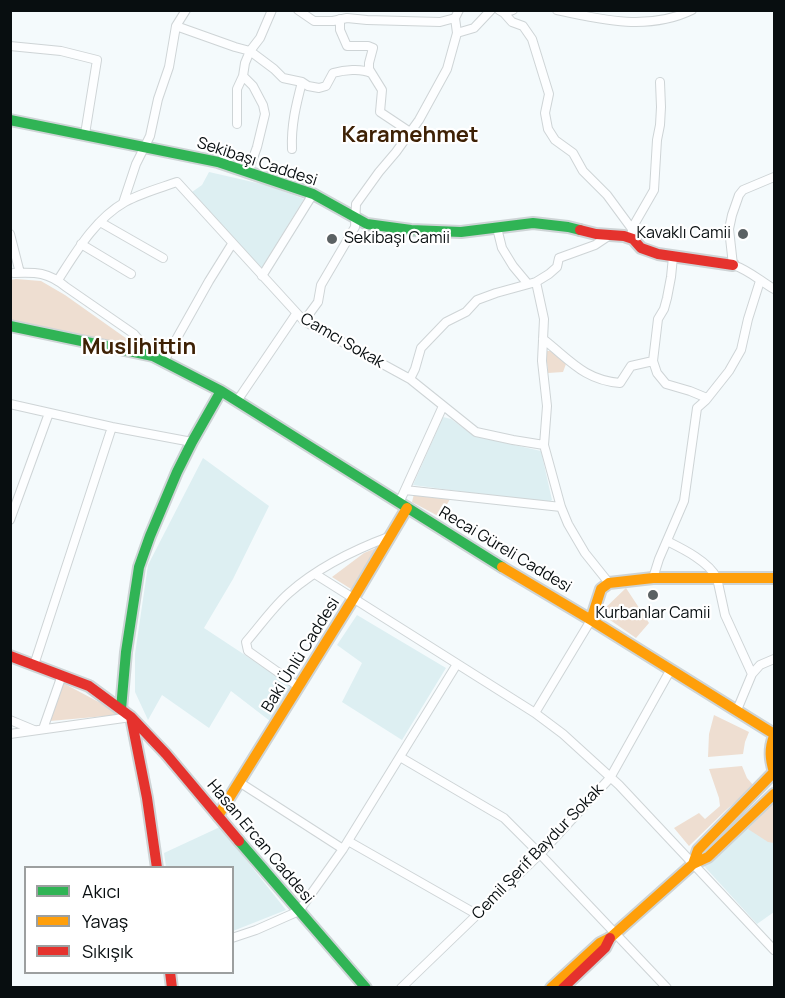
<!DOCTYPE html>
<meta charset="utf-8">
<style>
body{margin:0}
#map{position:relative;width:785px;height:998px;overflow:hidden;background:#f4fafc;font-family:Manrope,sans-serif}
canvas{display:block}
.frame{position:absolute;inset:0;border:12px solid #080e10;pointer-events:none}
.legend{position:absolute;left:24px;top:866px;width:210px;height:108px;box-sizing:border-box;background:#fff;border:2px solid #9c9f9f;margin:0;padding:8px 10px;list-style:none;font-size:18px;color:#080e10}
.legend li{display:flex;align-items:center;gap:12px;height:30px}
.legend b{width:30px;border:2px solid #9c9f9f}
</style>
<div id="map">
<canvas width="785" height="998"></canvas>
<div class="frame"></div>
<ul class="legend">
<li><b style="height:8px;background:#30b455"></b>Akıcı</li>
<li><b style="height:8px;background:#ff9f0a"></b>Yavaş</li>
<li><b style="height:8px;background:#e5322d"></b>Sıkışık</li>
</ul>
</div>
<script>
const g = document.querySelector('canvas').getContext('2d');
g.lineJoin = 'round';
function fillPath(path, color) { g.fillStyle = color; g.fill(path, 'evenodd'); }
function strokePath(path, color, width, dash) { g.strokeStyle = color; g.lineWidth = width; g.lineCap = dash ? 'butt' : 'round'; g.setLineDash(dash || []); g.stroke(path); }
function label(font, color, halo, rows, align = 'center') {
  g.font = font + ' Manrope,sans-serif'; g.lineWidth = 4.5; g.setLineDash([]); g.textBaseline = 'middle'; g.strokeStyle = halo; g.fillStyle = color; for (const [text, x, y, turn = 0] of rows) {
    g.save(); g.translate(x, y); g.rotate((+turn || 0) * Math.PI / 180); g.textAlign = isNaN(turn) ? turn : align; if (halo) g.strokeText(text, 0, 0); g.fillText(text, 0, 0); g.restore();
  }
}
const built = new Path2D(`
 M 209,172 L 266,185 L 304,199 L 261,269 L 192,192 L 202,185 Z
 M 443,417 L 451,419 L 474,436 L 541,451 L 552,500 L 547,503 L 413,485 Z
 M 203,458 L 269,506 L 233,579 L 204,628 L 292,686 L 270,721 L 231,691 L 209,728 L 162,695 L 148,720 L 135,692 L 135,654 L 148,565 Z
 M 357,615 L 446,668 L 402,740 L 342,702 L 362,663 L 337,645 Z
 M 774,800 L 774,912 L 757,924 L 704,866 Z
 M 220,827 L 286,910 L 233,931 L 232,868 L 166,867 L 164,853 Z`);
const green = new Path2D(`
 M 16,279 L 41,281 L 65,295 L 137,346 L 11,322 L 10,280 Z
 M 546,351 L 551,351 L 566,364 L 563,372 L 548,373 Z
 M 414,494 L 450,499 L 440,517 L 412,502 Z
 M 376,548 L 351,589 L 332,577 L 364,553 Z
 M 626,588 L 649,623 L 636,638 L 600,613 Z
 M 63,683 L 110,708 L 117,715 L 50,721 Z
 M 714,715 L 749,732 L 745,742 L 743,754 L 708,757 L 709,734 Z
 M 742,766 L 747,778 L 754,786 L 726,810 L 689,846 L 674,828 L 699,813 L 705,819 L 720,806 L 719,798 L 709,769 Z
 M 774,802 L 774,843 L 768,842 L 748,829 Z`);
const street = new Path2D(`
 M 298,10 L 314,21 L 333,21 L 347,18 L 367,20 L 440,22 L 455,18
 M 499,10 L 504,13 L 513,10
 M 557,10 C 602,20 649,31 692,10
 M 504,13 L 512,22 L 523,26 L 532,39 L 549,94 L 545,113 L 548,129 L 555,140 L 573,153 L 583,171 L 607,195 L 632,229
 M 340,19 L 340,30 L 347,46 L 368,46 L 373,48 L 369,63 L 369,69 L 382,90 L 380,112 L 410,132
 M 176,26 L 235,47 L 250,51 L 274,69 L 283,78 L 302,82 L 308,86 L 319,88 L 326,86 L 333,73 C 344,70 361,68 371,73
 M 457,33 L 455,18 L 459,10
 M 10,46 L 61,51 L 97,60 L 85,134
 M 243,76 L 253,86 L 263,105 L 265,114 L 257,147 L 248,172
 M 237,124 L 237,89 L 243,76 L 245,63 L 250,51 L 260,38 L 272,10
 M 292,149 C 291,125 296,105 302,82
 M 774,177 L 743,190 L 739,195 L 732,215 L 729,229 L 733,265 C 749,270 760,281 774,289
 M 123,203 L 136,164 L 150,136 L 158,99 L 169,67 L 176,26 L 186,10
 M 100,222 L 163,258
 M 497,228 L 502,248 L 513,266 L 528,284
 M 632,231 L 635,223 L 654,190 L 657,140 L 660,125 L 661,107 L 660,82
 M 10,234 L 20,273
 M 81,244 L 131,274
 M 673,257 L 671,277 L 667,298 L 664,309 L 658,319 L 653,361 L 657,373 L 666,384 L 690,391 L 707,398
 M 14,273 C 36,272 48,272 66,287 L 134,334 L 153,356
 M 262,276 L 313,194
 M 58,280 C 76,252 95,219 125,202 C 141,193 160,188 177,182 L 304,321 L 410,379 L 476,432 L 513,440 L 544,445
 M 536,282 L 544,319 L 542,361 L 547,406 L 544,445 L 561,507 L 568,524 L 585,553 L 609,583
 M 304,321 L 318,302 L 321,285 L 355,227 L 356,204 L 379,172 L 396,152 L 419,120 L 447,69 L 457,33 L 474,28 L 491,10
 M 543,339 C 570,360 584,380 620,383 L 631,366 L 653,361
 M 164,361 L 209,281 L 232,244
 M 410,379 L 415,369 L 421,348 L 446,322 L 466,312 L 477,300 L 496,293 L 536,282 L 549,274 L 557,267 L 559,258 L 595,245 L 610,235
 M 237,401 L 296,314
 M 10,404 L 112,427 L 192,442
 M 405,490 L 561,507
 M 399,503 L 443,406
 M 10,520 L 49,413
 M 667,541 C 683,549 708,561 717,578 L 725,615 L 752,674
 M 315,574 L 535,713 L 563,734 L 619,785 L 774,950
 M 653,578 L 659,559 L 684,501 L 697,408 L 706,400 L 729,371 L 741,350 L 748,319 L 760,281
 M 34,665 L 112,427
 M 299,687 L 248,651 L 246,642 C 260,626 273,607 289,593 C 317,568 356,549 391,536
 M 737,710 L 752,674 L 760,665 L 774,659
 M 535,713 L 591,620
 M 10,720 L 34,730
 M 43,729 L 62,675
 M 10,734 L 131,717
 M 400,757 L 504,818 L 540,854 L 667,988
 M 239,782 L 343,849
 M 348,841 L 478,915
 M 232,938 L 256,930 L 299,911 L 343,849 L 457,664
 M 401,988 L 540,854 L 610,778 L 671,669`);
const fast = new Path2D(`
 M 10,120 L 218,162 L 313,194 L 367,224 L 411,230 L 461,232 L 533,223 L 568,227 L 580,230
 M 10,326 L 153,356 L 221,391 L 502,567
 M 121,709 L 126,652 L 139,567 L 150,536 L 177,472 L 192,442 L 221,391
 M 239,841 L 366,988`);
const slow = new Path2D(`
 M 502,567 L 591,620 L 774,734
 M 591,620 L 601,589 L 609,583 L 653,578 L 774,578
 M 774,736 C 769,749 770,759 774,772
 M 218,816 L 353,599 L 407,508
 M 693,864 L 698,850 L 774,772
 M 551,988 L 600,943 L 610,938 L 693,864 L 708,857 L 774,794`);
const jam = new Path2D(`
 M 580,230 L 596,234 L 624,236 L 633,239 L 641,248 L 658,254 L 733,265
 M 10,656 L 89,686 L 131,717 L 166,754 L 239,841
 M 131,717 L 147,798 L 157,868
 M 170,972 L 172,988
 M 563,988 L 605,948 L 610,938`);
const markers = [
 [743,234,6,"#5b6163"],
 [332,239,6,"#5b6163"],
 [653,595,6,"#5b6163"]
];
const streetNames = [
 ["Sekibaşı Caddesi",257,162,18],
 ["Camcı Sokak",342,341,30],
 ["Recai Güreli Caddesi",505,550,31],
 ["Baki Ünlü Caddesi",301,655,-58],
 ["Hasan Ercan Caddesi",260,842,50],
 ["Cemil Şerif Baydur Sokak",538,852,-46]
];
const poiNames = [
 ["Kavaklı Camii",731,234],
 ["Sekibaşı Camii",344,239,"left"],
 ["Kurbanlar Camii",653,614,"center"]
];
const districtNames = [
 ["Karamehmet",410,136],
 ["Muslihittin",139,348]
];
fillPath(built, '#ddeff2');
fillPath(green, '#eeded1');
strokePath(street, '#ced4d6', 10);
strokePath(fast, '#ced4d6', 14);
strokePath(slow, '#ced4d6', 14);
strokePath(jam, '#ced4d6', 14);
strokePath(street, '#fdfeff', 8);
strokePath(fast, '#30b455', 10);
strokePath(slow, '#ff9f0a', 10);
strokePath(jam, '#e5322d', 10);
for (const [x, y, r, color] of markers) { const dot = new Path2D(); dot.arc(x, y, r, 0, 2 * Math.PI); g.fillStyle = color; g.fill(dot); strokePath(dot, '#fff', 2); }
label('16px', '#080e10', '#fff', streetNames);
label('16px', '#080e10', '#fff', poiNames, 'right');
label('bold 22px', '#3e2105', '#fff', districtNames);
</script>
